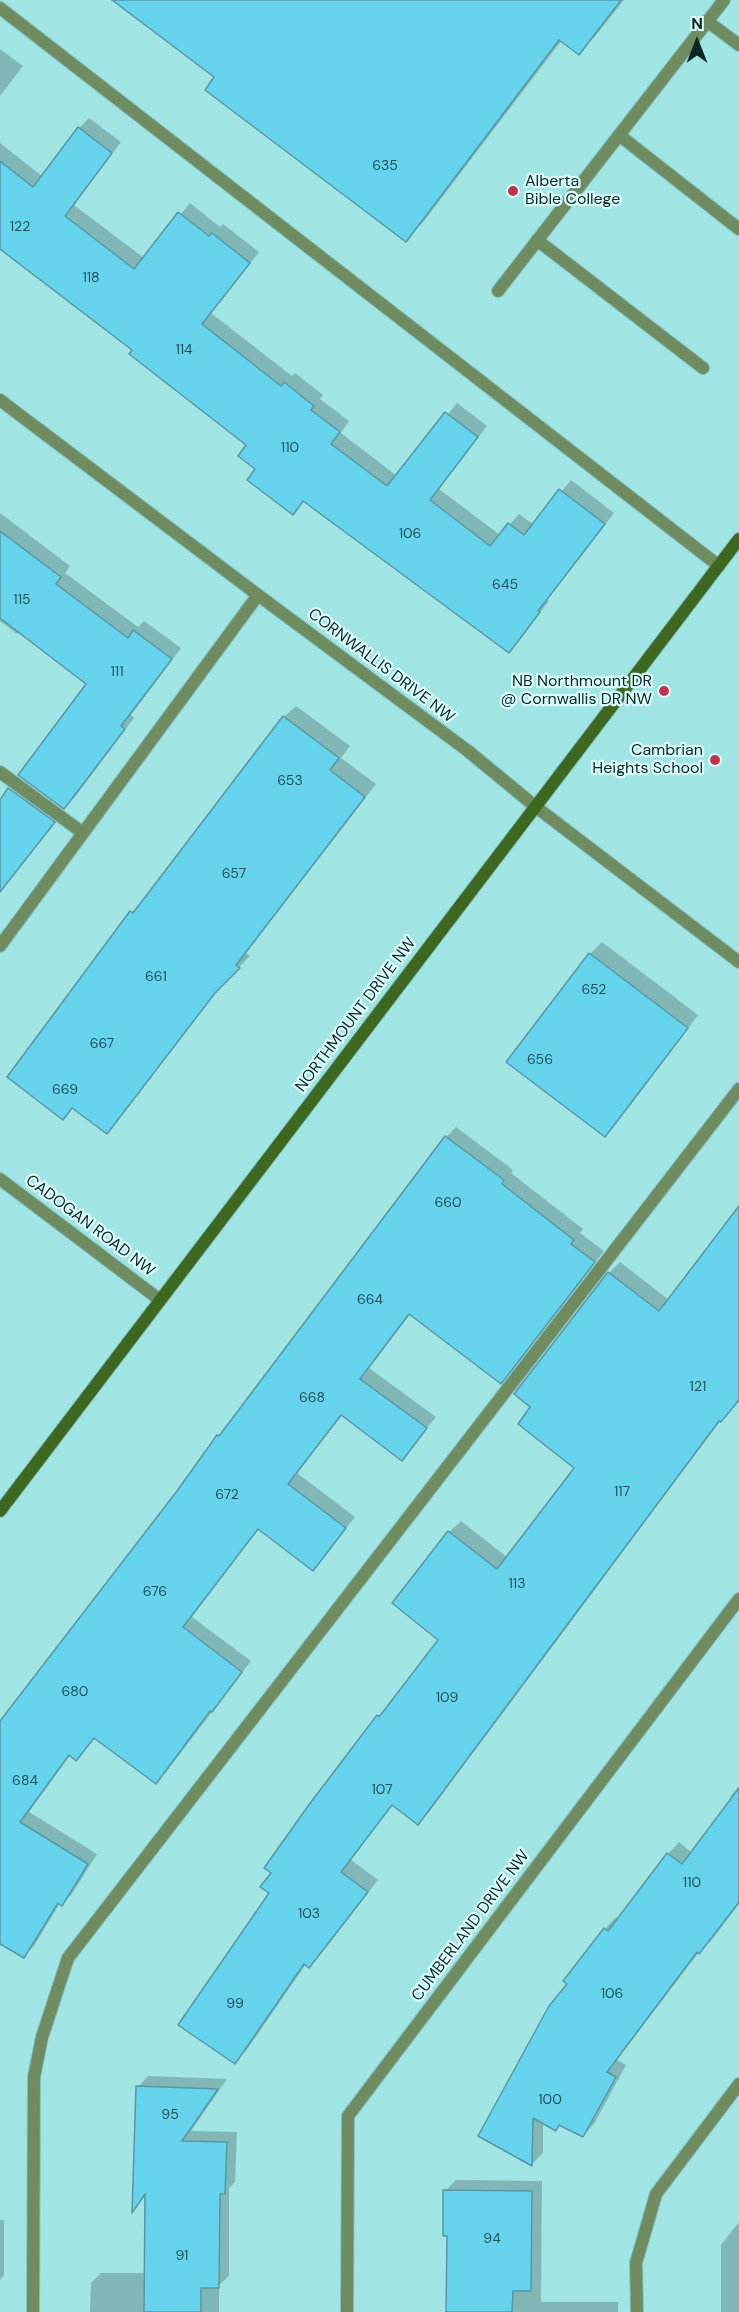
<!DOCTYPE html>
<style>
body{margin:0}
#map{position:relative;width:739px;height:2312px;overflow:hidden;background:#a0e4e4;font-family:"DM Sans",sans-serif}
canvas{display:block}
.north{position:absolute;left:667px;top:12px;width:60px;height:60px;-webkit-text-stroke:4px #ddfefe;paint-order:stroke;rotate:0deg;font-size:16px;font-weight:700;line-height:24px;text-align:center;color:#0a2727}
.north::after{content:'';display:block;margin:auto;width:21px;height:27px;background:#0a2727;clip-path:polygon(50% 0,100% 100%,50% 72%,0 100%)}
</style>
<div id="map">
<canvas width="739" height="2312"></canvas>
<div class="north">N</div>
</div>
<script>
const g = document.querySelector('canvas').getContext('2d');
g.lineJoin = 'round';
function fillPath(path, color) { g.fillStyle = color; g.fill(path, 'evenodd'); }
function strokePath(path, color, width, dash) { g.strokeStyle = color; g.lineWidth = width; g.lineCap = dash ? 'butt' : 'round'; g.setLineDash(dash || []); g.stroke(path); }
function label(font, color, halo, rows, align = 'center') {
  g.font = font + ' "DM Sans",sans-serif'; g.lineWidth = 4.5; g.setLineDash([]); g.textBaseline = 'middle'; g.strokeStyle = halo; g.fillStyle = color; for (const [text, x, y, turn = 0] of rows) {
    g.save(); g.translate(x, y); g.rotate((+turn || 0) * Math.PI / 180); g.textAlign = isNaN(turn) ? turn : align; if (halo) g.strokeText(text, 0, 0); g.fillText(text, 0, 0); g.restore();
  }
}
const shadow = new Path2D(`
 M 141,0 L 624,0 L 597,34 L 579,53 L 562,40 L 424,221 L 406,240 L 216,77 Z
 M 0,49 L 23,66 L 0,96 Z
 M 89,118 L 121,142 L 74,205 L 144,258 L 190,203 L 220,227 L 223,224 L 259,252 L 211,313 L 292,376 L 295,373 L 323,395 L 320,399 L 349,421 L 341,433 L 397,476 L 457,403 L 487,426 L 439,489 L 500,535 L 519,514 L 534,525 L 571,480 L 614,513 L 547,600 L 549,601 L 519,641 L 509,651 L 305,500 L 292,513 L 248,445 L 134,350 L 0,247 L 0,143 L 43,177 L 79,128 Z
 M 0,513 L 70,566 L 65,573 L 138,627 L 144,621 L 181,648 L 131,715 L 134,718 L 75,797 L 64,807 L 88,683 L 20,631 L 17,634 L 0,621 Z
 M 296,706 L 350,746 L 341,758 L 376,784 L 246,953 L 250,956 L 226,980 L 118,1120 L 107,1132 L 73,1107 L 63,1118 L 132,912 L 143,901 L 284,717 Z
 M 24,782 L 64,812 L 0,890 L 0,810 Z
 M 602,942 L 698,1015 L 616,1124 L 604,1135 L 508,1062 L 590,954 Z
 M 456,1127 L 513,1170 L 511,1173 L 583,1229 L 580,1233 L 604,1251 L 511,1372 L 500,1382 L 411,1313 L 369,1368 L 436,1417 L 402,1459 L 342,1415 L 297,1473 L 355,1517 L 313,1569 L 259,1528 L 192,1617 L 251,1661 L 166,1772 L 156,1782 L 95,1737 L 76,1759 L 71,1754 L 29,1812 L 97,1854 L 72,1894 L 62,1904 L 60,1903 L 34,1946 L 24,1956 L 0,1942 L 0,1728 L 219,1436 L 227,1427 L 446,1137 Z
 M 739,1208 L 739,1401 L 721,1420 L 429,1812 L 418,1823 L 393,1804 L 351,1860 L 378,1880 L 320,1955 L 309,1966 L 306,1964 L 246,2051 L 235,2062 L 271,1893 L 378,1716 L 389,1705 L 441,1640 L 449,1532 L 461,1521 L 508,1558 L 576,1467 L 532,1407 L 609,1273 L 620,1262 L 669,1300 Z
 M 739,1786 L 739,1904 L 711,1941 L 699,1952 L 617,2060 L 626,2065 L 594,2124 L 583,2136 L 561,2124 L 556,2129 L 543,2123 L 543,2153 L 532,2164 L 480,2135 L 569,1984 L 605,1929 L 616,1917 L 618,1919 L 668,1854 L 679,1842 L 692,1853 L 733,1799 L 730,1797 Z
 M 148,2076 L 227,2079 L 191,2131 L 237,2132 L 235,2182 L 229,2188 L 229,2276 L 219,2285 L 219,2312 L 90,2312 L 91,2283 L 101,2273 L 146,2273 L 147,2194 L 134,2210 L 138,2087 Z
 M 456,2180 L 542,2181 L 541,2302 L 618,2302 L 618,2312 L 448,2312 L 449,2234 L 445,2191 Z
 M 0,2220 L 4,2220 L 4,2275 L 0,2280 Z
 M 739,2222 L 739,2312 L 721,2312 L 721,2245 Z`);
const building = new Path2D(`
 M 112,0 L 621,0 L 579,55 L 559,40 L 406,242 L 205,90 L 214,77 Z
 M 78,127 L 112,153 L 65,216 L 134,269 L 178,212 L 209,236 L 212,233 L 250,263 L 202,324 L 281,386 L 284,382 L 314,406 L 311,410 L 340,432 L 331,444 L 387,486 L 445,412 L 478,437 L 430,500 L 490,546 L 508,523 L 524,535 L 559,489 L 605,524 L 538,611 L 540,612 L 509,653 L 303,501 L 293,515 L 247,480 L 255,469 L 238,456 L 246,445 L 129,354 L 132,350 L 0,249 L 0,161 L 33,187 Z
 M 0,531 L 61,577 L 56,584 L 128,638 L 133,630 L 172,659 L 121,726 L 125,729 L 64,809 L 18,775 L 86,684 L 0,618 Z
 M 283,716 L 339,758 L 330,770 L 365,797 L 236,965 L 240,968 L 215,993 L 107,1134 L 72,1108 L 63,1120 L 7,1077 L 130,911 L 133,913 Z
 M 8,788 L 55,822 L 0,892 L 0,800 Z
 M 589,953 L 688,1028 L 605,1137 L 506,1062 Z
 M 445,1136 L 504,1180 L 502,1184 L 574,1240 L 571,1244 L 595,1262 L 501,1384 L 409,1314 L 360,1379 L 427,1428 L 402,1461 L 341,1415 L 288,1484 L 346,1528 L 313,1571 L 258,1529 L 183,1627 L 242,1672 L 212,1712 L 210,1711 L 156,1784 L 94,1738 L 76,1761 L 69,1755 L 20,1822 L 88,1864 L 62,1906 L 58,1903 L 24,1958 L 0,1944 L 0,1721 L 177,1491 L 217,1435 L 219,1436 Z
 M 739,1206 L 739,1400 L 721,1422 L 719,1421 L 418,1825 L 392,1805 L 341,1872 L 368,1892 L 309,1968 L 304,1964 L 235,2064 L 178,2025 L 269,1893 L 260,1887 L 271,1873 L 264,1868 L 308,1806 L 377,1715 L 379,1717 L 438,1640 L 392,1603 L 448,1531 L 497,1569 L 574,1468 L 518,1424 L 530,1407 L 514,1394 L 608,1272 L 659,1311 Z
 M 739,1788 L 739,1902 L 699,1954 L 697,1952 L 607,2072 L 616,2077 L 583,2137 L 559,2125 L 556,2131 L 533,2118 L 532,2166 L 478,2136 L 549,2006 L 567,1984 L 563,1981 L 604,1928 L 608,1931 L 667,1853 L 682,1864 Z
 M 136,2086 L 218,2089 L 182,2141 L 227,2142 L 225,2194 L 220,2194 L 219,2288 L 201,2288 L 201,2312 L 144,2312 L 145,2194 L 132,2213 Z
 M 443,2190 L 532,2191 L 531,2291 L 513,2291 L 512,2312 L 446,2312 L 447,2236 L 443,2236 Z`);
const lane = new Path2D(`
 M 0,8 L 719,566
 M 707,21 L 739,45
 M 619,135 L 739,229
 M 537,240 L 703,368
 M 498,291 L 724,0
 M 0,772 L 83,833
 M 0,946 L 258,595
 M 33,2312 L 34,2077 L 42,2037 L 68,1958 L 739,1089
 M 637,2312 L 636,2263 L 656,2194 L 739,2084`);
const street = new Path2D(`
 M 0,400 L 258,595 L 468,751 L 536,807 L 739,962
 M 0,1179 L 160,1300
 M 347,2312 L 348,2116 L 739,1599`);
const secondary = new Path2D(`
 M 0,1511 L 739,539`);
const markers = [
 [513,191,6,"#c2324d"],
 [664,691,6,"#c2324d"],
 [715,760,6,"#c2324d"]
];
const numberNames = [
 ["635",385,166],
 ["122",20,227],
 ["118",91,278],
 ["114",184,350],
 ["110",290,448],
 ["106",410,534],
 ["645",505,585],
 ["115",22,600],
 ["111",117,672],
 ["653",290,781],
 ["657",234,874],
 ["661",156,977],
 ["652",594,990],
 ["667",102,1044],
 ["656",540,1060],
 ["669",65,1090],
 ["660",448,1203],
 ["664",370,1300],
 ["121",698,1387],
 ["668",312,1398],
 ["117",622,1492],
 ["672",227,1495],
 ["113",517,1584],
 ["676",155,1592],
 ["680",75,1692],
 ["109",447,1698],
 ["684",25,1781],
 ["107",382,1790],
 ["110",692,1883],
 ["103",309,1914],
 ["106",612,1994],
 ["99",235,2004],
 ["100",550,2100],
 ["95",170,2115],
 ["94",492,2239],
 ["91",182,2256]
];
const poiNames = [
 ["Alberta",525,182,"left"],
 ["Bible College",525,200,"left"],
 ["NB Northmount DR",652,682],
 ["@ Cornwallis DR NW",652,700],
 ["Cambrian",703,751],
 ["Heights School",703,769]
];
const streetNames = [
 ["CORNWALLIS DRIVE NW",381,666,37],
 ["NORTHMOUNT DRIVE NW",356,1015,-53],
 ["CADOGAN ROAD NW",90,1226,37],
 ["CUMBERLAND DRIVE NW",471,1926,-53]
];
fillPath(shadow, '#0003');
fillPath(building, '#66d3ec');
strokePath(building, '#5796a5', 1.5);
strokePath(lane, '#82bebe', 14);
strokePath(street, '#82bebe', 14);
strokePath(secondary, '#82bebe', 14);
strokePath(lane, '#6e8c5f', 12);
strokePath(street, '#6e8c5f', 12);
strokePath(secondary, '#3c6820', 12);
for (const [x, y, r, color] of markers) { const dot = new Path2D(); dot.arc(x, y, r, 0, 2 * Math.PI); g.fillStyle = color; g.fill(dot); strokePath(dot, '#ddfefe', 2); }
label('14px', '#215258', null, numberNames);
label('16px', '#0a2727', '#ddfefe', poiNames, 'right');
label('16px', '#0a2727', '#ddfefe', streetNames);
</script>
